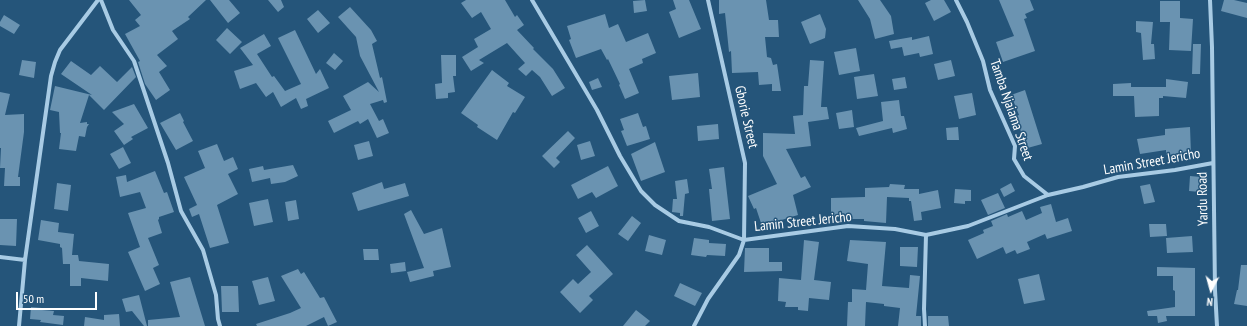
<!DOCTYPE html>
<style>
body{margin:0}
#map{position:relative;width:1247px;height:326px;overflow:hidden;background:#25557a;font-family:"PT Sans Narrow",sans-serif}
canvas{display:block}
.north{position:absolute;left:1191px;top:270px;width:40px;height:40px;-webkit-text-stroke:3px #25557a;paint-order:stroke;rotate:186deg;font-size:11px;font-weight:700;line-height:16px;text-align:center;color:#fff}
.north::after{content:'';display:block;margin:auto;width:14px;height:18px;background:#fff;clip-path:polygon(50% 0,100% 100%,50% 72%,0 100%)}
.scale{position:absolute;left:16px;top:292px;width:81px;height:18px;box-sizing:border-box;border:2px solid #fff;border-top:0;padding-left:5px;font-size:12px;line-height:14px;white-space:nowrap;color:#fff;-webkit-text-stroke:3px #25557a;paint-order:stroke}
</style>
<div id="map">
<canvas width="1247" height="326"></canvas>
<div class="north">N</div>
<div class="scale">50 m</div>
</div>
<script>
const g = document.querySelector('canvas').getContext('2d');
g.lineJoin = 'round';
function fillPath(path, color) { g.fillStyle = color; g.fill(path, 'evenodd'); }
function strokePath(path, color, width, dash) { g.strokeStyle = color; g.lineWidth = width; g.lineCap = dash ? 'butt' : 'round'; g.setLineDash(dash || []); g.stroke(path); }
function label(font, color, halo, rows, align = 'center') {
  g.font = font + ' "PT Sans Narrow",sans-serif'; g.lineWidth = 3; g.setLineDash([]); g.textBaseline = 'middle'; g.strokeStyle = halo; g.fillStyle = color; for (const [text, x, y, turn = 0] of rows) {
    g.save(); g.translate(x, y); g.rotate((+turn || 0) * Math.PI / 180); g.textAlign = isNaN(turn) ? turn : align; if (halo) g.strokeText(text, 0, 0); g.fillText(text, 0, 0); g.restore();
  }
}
const building = new Path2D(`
 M 129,0 L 206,0 L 188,17 L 190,19 L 172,31 L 178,39 L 157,55 L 167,66 L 159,72 L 170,90 L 156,100 L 145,84 L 138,62 L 140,61 L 125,34 L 140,26 L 135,20 L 141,15 Z
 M 210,0 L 229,0 L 240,13 L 228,23 Z
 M 268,0 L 281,0 L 284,7 L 278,12 Z
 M 466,0 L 505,0 L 515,17 L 517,15 L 524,25 L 517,30 L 534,48 L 533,49 L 553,69 L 565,88 L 552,96 L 540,77 L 532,70 L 526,76 L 518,69 L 525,63 L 507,43 L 479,60 L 484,63 L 471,71 L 462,57 L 478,47 L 474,39 L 491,29 L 481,12 L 472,18 L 461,3 Z
 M 645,0 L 647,11 L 634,13 L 633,1 Z
 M 673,0 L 689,0 L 701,29 L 679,38 L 669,12 L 676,9 Z
 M 719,0 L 766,0 L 769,20 L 778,20 L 779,37 L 765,37 L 767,57 L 771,58 L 773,65 L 777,64 L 781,91 L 772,91 L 772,84 L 759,85 L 758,72 L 732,73 L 731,51 L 729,52 L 725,13 L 719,14 Z
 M 858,0 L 880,0 L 891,16 L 894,34 L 875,39 L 870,19 Z
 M 931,0 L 944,0 L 951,12 L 934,21 L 925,3 Z
 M 999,0 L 1030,0 L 1034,10 L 1025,14 L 1027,18 L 1024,19 L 1035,51 L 1003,62 L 996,42 L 1014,36 Z
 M 1224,0 L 1234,0 L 1247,3 L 1247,18 L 1221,11 Z
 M 1160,1 L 1180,1 L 1180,18 L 1193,19 L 1191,51 L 1169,50 L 1170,22 L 1160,22 Z
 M 350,7 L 371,30 L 377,41 L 372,44 L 380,78 L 382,77 L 387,102 L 384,103 L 383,100 L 370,104 L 379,121 L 383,119 L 389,133 L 377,138 L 368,119 L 360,124 L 358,121 L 334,133 L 328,121 L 351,110 L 343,96 L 368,82 L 379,92 L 360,56 L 356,37 L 338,17 Z
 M 318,10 L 330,23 L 318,33 L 307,19 Z
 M 605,14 L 609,28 L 618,24 L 626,42 L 648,33 L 656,53 L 642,59 L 643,63 L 629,69 L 639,93 L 625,99 L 619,85 L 620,84 L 608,59 L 607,60 L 601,49 L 576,58 L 569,40 L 571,39 L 567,26 Z
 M 820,14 L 826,29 L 825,38 L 810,44 L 801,22 Z
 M 4,15 L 20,25 L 14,34 L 0,26 L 0,22 Z
 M 1136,21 L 1153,22 L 1151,44 L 1154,44 L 1155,59 L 1143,60 L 1141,33 L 1136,32 Z
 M 227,28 L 242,42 L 230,54 L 216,40 Z
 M 295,30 L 316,74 L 320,69 L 329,88 L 306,99 L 308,106 L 301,109 L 296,98 L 281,107 L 273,92 L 266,97 L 256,83 L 240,89 L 234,71 L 253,65 L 240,48 L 264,34 L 271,46 L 257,54 L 272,77 L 274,76 L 285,91 L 301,84 L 278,38 Z
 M 929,36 L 933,54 L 920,57 L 919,53 L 904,56 L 902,47 L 891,49 L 889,41 L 912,37 L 912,40 Z
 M 1193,44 L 1201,44 L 1200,74 L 1192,74 Z
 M 856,48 L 860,71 L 839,75 L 834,52 Z
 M 334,53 L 343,61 L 335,70 L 326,63 Z
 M 441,55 L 456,55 L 456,76 L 453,76 L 455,92 L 448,93 L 448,98 L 436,99 L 435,84 L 442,83 Z
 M 22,60 L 36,62 L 34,78 L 19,75 Z
 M 810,60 L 824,61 L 821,107 L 827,107 L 829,119 L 808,122 L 811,146 L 786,149 L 801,178 L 805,176 L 811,187 L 793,195 L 798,215 L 762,226 L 756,208 L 754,209 L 748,196 L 777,184 L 763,156 L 763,133 L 795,134 L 793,116 L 803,115 L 804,86 L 808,86 Z
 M 951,60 L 955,76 L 938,80 L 934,64 Z
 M 71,61 L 91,75 L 100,66 L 117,82 L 132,67 L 136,77 L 104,110 L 89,95 L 80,123 L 87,122 L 87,124 L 89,124 L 87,127 L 85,137 L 79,136 L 76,151 L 59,149 L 61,133 L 60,133 L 59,112 L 50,110 L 55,86 L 92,95 L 61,74 Z
 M 492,70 L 509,83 L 507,86 L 525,97 L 515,113 L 513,112 L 497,140 L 477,127 L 478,125 L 461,113 Z
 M 698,73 L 700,97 L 672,100 L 669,76 Z
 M 874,74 L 878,96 L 857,99 L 854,77 Z
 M 905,77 L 907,88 L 894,90 L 892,79 Z
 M 598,78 L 602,87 L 592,90 L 589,82 Z
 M 1166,79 L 1188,82 L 1186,98 L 1163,96 L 1163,98 L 1159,98 L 1159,116 L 1135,117 L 1134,96 L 1113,96 L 1113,84 L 1131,83 L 1131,87 L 1166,87 Z
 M 1025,90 L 1042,144 L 1024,149 L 1020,133 L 1021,132 L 1016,116 L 1019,115 L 1011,95 Z
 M 0,92 L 10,94 L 5,115 L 24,114 L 24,132 L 18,177 L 20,177 L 20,186 L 4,186 L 5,168 L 0,168 L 1,148 L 0,148 Z
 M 972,93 L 976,115 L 959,119 L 954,96 Z
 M 899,100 L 901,116 L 904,116 L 907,129 L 893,133 L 892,128 L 859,136 L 856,128 L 883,121 L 881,102 Z
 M 134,104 L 148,128 L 131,137 L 133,139 L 124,145 L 114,131 L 124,124 L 112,112 Z
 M 852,110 L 854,127 L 839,129 L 836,113 Z
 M 180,113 L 184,121 L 183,122 L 193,141 L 176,150 L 160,123 Z
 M 638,113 L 643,127 L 646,126 L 650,139 L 627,146 L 621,131 L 624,130 L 620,119 Z
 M 718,124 L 719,139 L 698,141 L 697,126 Z
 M 958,127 L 959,140 L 947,140 L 946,128 Z
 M 1190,127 L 1191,154 L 1166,155 L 1166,150 L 1140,154 L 1137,139 L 1165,135 L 1165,129 Z
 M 568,131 L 575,138 L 556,158 L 560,162 L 554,168 L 542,156 Z
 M 369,141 L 373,156 L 358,160 L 354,145 Z
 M 590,141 L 595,156 L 581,160 L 577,145 Z
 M 655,142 L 665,172 L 641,181 L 631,154 Z
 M 217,144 L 224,161 L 233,157 L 238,169 L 228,174 L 238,194 L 217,205 L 229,243 L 210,248 L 199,214 L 192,217 L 189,209 L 197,205 L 184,177 L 205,168 L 198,151 Z
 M 123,147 L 131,163 L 119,169 L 110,154 Z
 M 293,165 L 298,176 L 285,182 L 271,184 L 270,178 L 252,182 L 249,169 L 263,166 L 264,170 Z
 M 608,166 L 618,186 L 596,198 L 592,192 L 578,199 L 571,185 Z
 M 724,167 L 730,219 L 712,221 L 709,189 L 712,189 L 709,169 Z
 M 155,171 L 164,193 L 167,192 L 174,212 L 159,217 L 159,219 L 158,220 L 162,233 L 148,238 L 159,265 L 153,268 L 160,284 L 145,291 L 128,252 L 140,247 L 128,213 L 146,208 L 140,192 L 120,197 L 116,177 L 126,175 L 127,182 Z
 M 1190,176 L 1201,177 L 1200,192 L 1189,191 Z
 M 687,179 L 689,193 L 685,194 L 683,216 L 680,216 L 680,213 L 672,212 L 673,199 L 677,199 L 675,181 Z
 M 382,182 L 384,189 L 405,183 L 409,196 L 358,211 L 352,193 Z
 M 57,183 L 71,185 L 68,211 L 54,209 Z
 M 1011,183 L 1015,191 L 1004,197 L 1000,189 Z
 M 890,184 L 905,185 L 904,189 L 919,189 L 919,194 L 938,190 L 941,208 L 921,212 L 922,220 L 914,221 L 911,201 L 909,201 L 909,198 L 887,197 L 886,223 L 864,221 L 864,219 L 849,219 L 849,217 L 831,217 L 831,198 L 865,197 L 865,188 L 889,187 Z
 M 1150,184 L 1155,202 L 1144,204 L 1140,186 Z
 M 955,189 L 971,190 L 971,201 L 965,201 L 965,204 L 954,203 Z
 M 998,193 L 1005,208 L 988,215 L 981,200 Z
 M 268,199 L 273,222 L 254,226 L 249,203 Z
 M 296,200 L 299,219 L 288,221 L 285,202 Z
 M 1051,204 L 1056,222 L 1068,218 L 1072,231 L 1047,239 L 1045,234 L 1027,242 L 1030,249 L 1017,254 L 1015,250 L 1006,254 L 1003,247 L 977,259 L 968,240 L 984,233 L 983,230 L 993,226 L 991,221 L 1007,214 L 1008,217 L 1022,211 L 1026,220 L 1042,213 L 1040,207 Z
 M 411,210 L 424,234 L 442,228 L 451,267 L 433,271 L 434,276 L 410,282 L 407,272 L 424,268 L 404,214 Z
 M 591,211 L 599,226 L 586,233 L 578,218 Z
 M 632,216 L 641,223 L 628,241 L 618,234 Z
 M 0,219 L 17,219 L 16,246 L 0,245 Z
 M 41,220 L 59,223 L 58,232 L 74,234 L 72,255 L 78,255 L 79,261 L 109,264 L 108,281 L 81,278 L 81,286 L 70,286 L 70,264 L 63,264 L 62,248 L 60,247 L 60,244 L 38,240 Z
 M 1149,224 L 1166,224 L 1167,236 L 1150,237 Z
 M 649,235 L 666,240 L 662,255 L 645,251 Z
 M 1192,236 L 1193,252 L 1167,253 L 1166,238 Z
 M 694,238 L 709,240 L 709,243 L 726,244 L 725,256 L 707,255 L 706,257 L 691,255 Z
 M 804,240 L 819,242 L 814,280 L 831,282 L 829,300 L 809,298 L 808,311 L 798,310 L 798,307 L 785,307 L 786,302 L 778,301 L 779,278 L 801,280 Z
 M 850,240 L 886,242 L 882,286 L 909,288 L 910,275 L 920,276 L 916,316 L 921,316 L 921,326 L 898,326 L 900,308 L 884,306 L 884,304 L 866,302 L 865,326 L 847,326 L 848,302 L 852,302 L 852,289 L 866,290 L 868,264 L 847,261 Z
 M 587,245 L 613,274 L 589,296 L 593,300 L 580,313 L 560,292 L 573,279 L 578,284 L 591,272 L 576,255 Z
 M 900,247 L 918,247 L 917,267 L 900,266 Z
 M 745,248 L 769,248 L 769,262 L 782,262 L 782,271 L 744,272 Z
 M 363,249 L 378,249 L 379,260 L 364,260 Z
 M 405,262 L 406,271 L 391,273 L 390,264 Z
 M 1241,265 L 1247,265 L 1247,306 L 1234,304 L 1237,290 L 1238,290 Z
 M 1157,267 L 1195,268 L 1195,316 L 1166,316 L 1167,321 L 1158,323 L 1157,316 L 1148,316 L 1147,311 L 1175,307 L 1175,291 L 1173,290 L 1173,276 L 1157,276 Z
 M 298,269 L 301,274 L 304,272 L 320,298 L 324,297 L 337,322 L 328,326 L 324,317 L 306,326 L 257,326 L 256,324 L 290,313 L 301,308 L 281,276 Z
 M 1039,274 L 1045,300 L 1024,304 L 1018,279 Z
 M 190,277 L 205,326 L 148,326 L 148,320 L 180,317 L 170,282 Z
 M 268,277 L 275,301 L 259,305 L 252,281 Z
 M 680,283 L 702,293 L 695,306 L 674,296 Z
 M 221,286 L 238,286 L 239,312 L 222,312 Z
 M 139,295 L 147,326 L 144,326 L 132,311 L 126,312 L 122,299 Z
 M 31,307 L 42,308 L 42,310 L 54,311 L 53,315 L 64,316 L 63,325 L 40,322 L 41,320 L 30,319 Z
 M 636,310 L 650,321 L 645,326 L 623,326 Z
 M 119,314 L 120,326 L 84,326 L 85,317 L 104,320 L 104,315 Z
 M 928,316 L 948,316 L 949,326 L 928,326 Z`);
const street = new Path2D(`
 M 101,0 L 113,30 L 134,61 L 168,163 L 181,211 L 203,250 L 216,295 L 218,319 L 220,326
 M 532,0 L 597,110 L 620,156 L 641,191 L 655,205 L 679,221 L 709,227 L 744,240 L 848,226 L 895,229 L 926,235 L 968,226 L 1048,195 L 1083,187 L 1118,177 L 1175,170 L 1213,163
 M 956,0 L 967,22 L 983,61 L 990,90 L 1015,146 L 1014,159 L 1024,176 L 1048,195
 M 1210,0 L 1212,47 L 1215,290 L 1217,326
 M 0,257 L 25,260
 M 19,326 L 25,260 L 51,76 L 55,62 L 60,50 L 98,0
 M 694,326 L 708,299 L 739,255 L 744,240 L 745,163 L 708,0
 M 925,326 L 924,309 L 926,235`);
const streetNames = [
 ["Tamba Njaiama Street",1011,110,71],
 ["Gborie Street",746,117,77],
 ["Lamin Street Jericho",1152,162,-10],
 ["Yardu Road",1203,199,-91],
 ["Lamin Street Jericho",803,222,-6]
];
fillPath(building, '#6a93b1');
strokePath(street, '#a8cbe4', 4);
label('14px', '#fff', '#25557a', streetNames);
</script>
